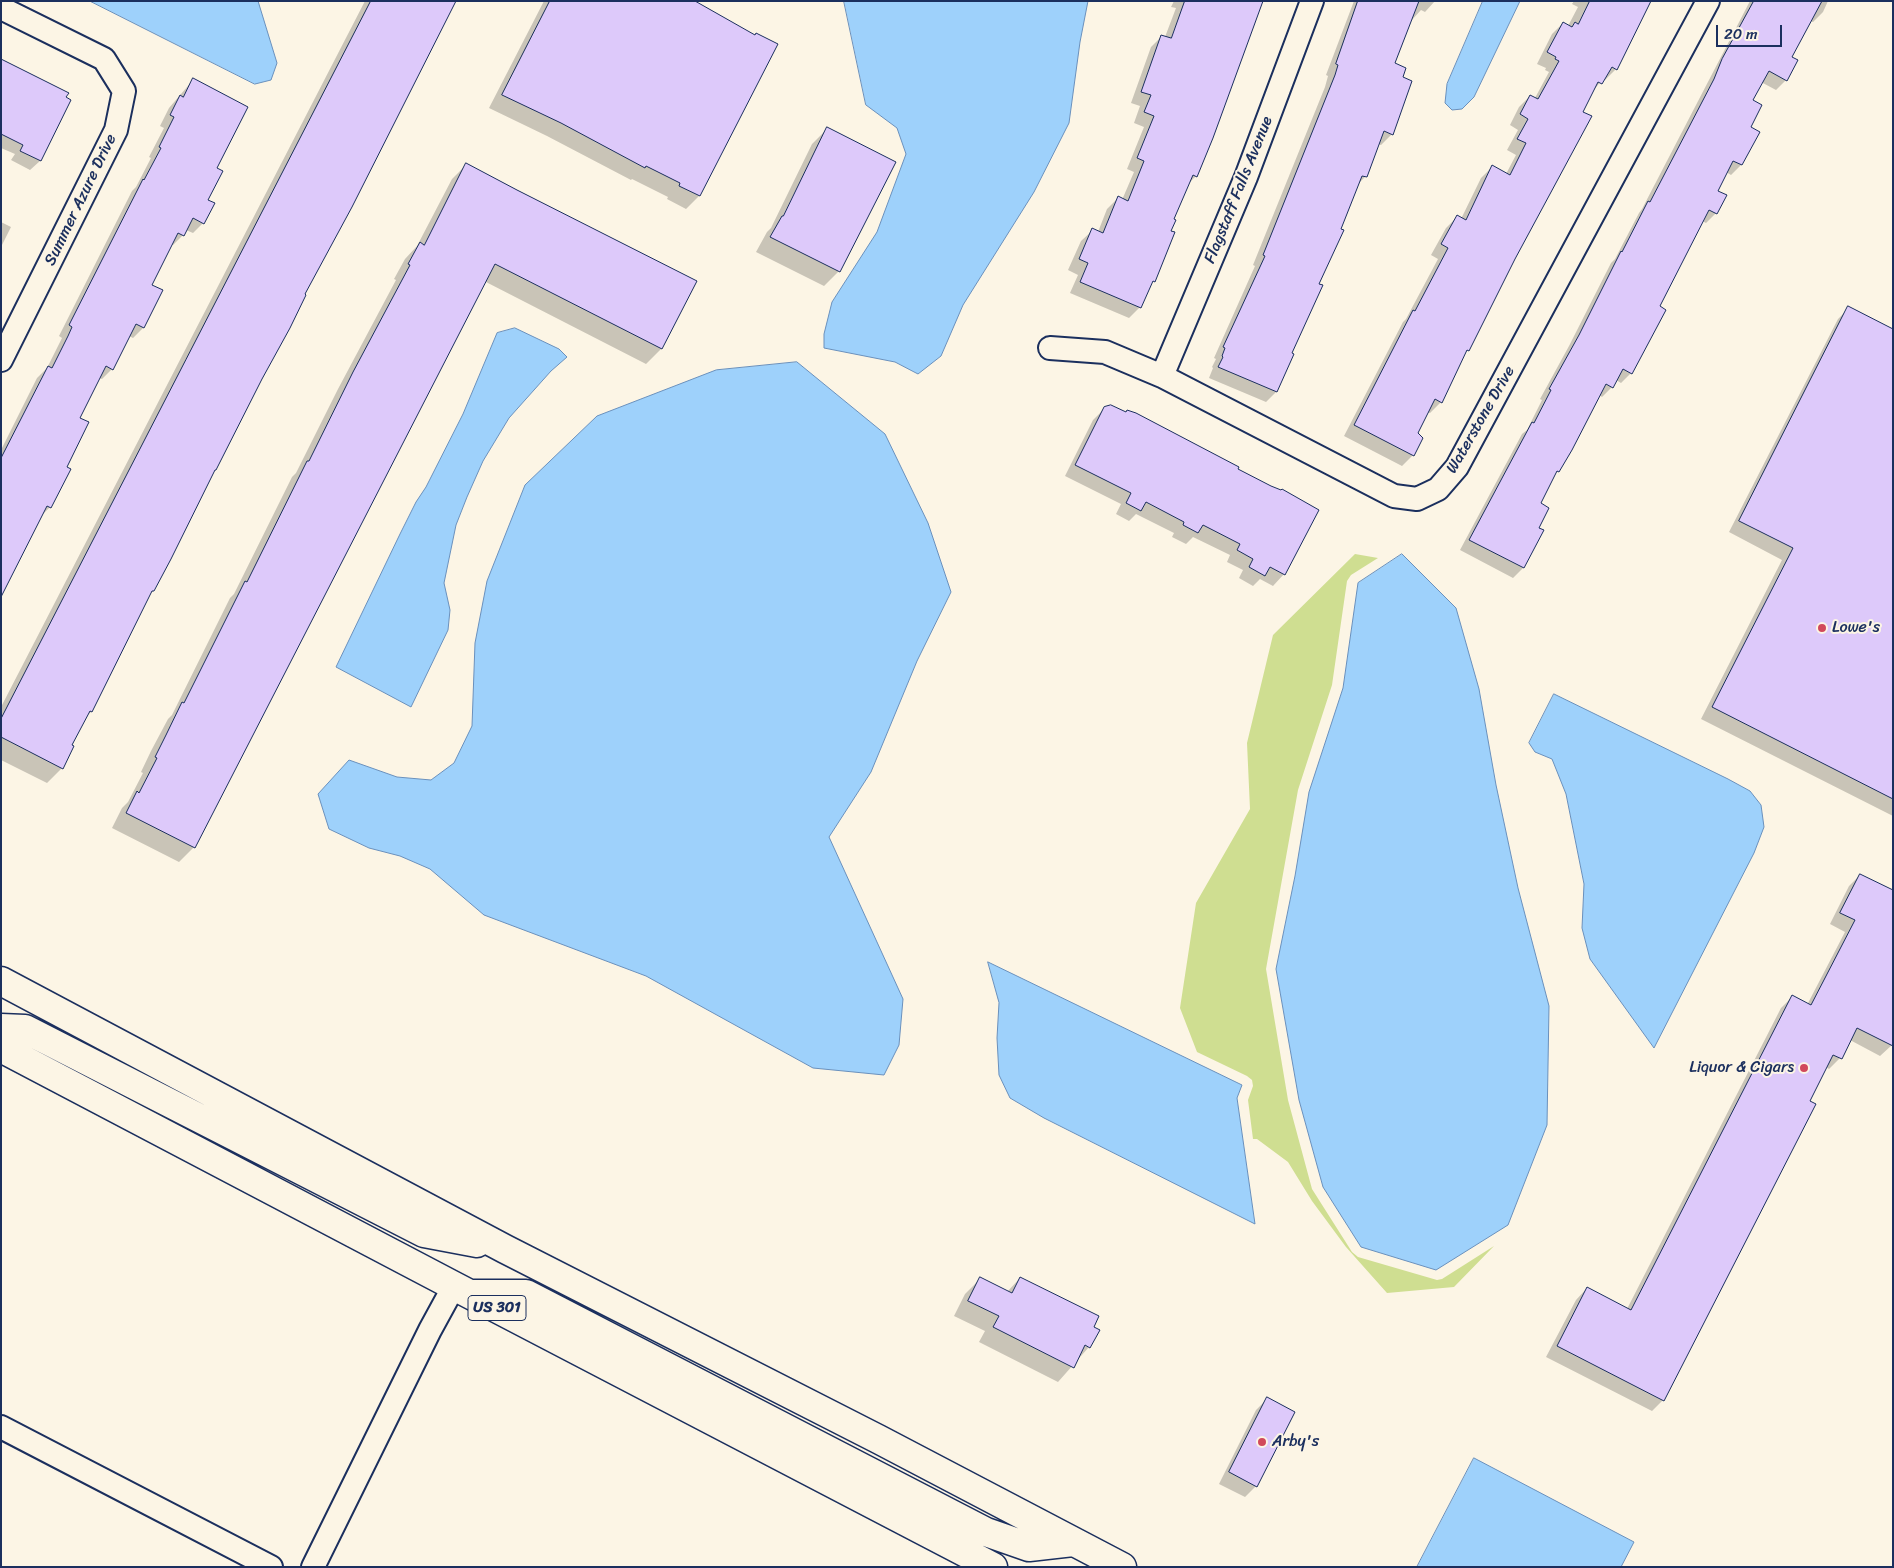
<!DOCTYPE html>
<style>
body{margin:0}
#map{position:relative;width:1894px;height:1568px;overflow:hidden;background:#fcf5e5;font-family:Sriracha,sans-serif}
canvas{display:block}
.frame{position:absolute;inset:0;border:2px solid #1b2f5e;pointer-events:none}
.scale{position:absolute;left:1716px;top:25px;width:66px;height:22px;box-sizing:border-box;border:2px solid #1b2f5e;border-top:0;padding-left:6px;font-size:15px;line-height:18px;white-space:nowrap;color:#1b2f5e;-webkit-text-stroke:4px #fcf5e5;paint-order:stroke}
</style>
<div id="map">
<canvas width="1894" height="1568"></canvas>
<div class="frame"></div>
<div class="scale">20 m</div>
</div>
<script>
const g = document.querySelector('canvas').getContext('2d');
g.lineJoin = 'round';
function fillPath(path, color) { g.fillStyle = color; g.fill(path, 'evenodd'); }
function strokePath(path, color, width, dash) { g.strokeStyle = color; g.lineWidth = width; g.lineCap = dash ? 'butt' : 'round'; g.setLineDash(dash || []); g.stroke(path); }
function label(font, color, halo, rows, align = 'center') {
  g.font = font + ' Sriracha,sans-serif'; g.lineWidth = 4; g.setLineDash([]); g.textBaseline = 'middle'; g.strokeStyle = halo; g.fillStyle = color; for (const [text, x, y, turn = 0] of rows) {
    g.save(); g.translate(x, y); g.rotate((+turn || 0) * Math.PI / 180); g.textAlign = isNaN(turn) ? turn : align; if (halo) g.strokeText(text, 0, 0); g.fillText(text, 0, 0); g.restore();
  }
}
const green = new Path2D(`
 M 1355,554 L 1378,558 L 1351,575 L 1347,581 L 1332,685 L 1298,790 L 1266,969 L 1288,1100 L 1312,1189 L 1352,1252 L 1358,1257 L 1437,1280 L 1442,1279 L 1494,1246 L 1454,1287 L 1387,1293 L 1346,1247 L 1312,1201 L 1288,1162 L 1257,1139 L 1253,1139 L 1248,1100 L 1253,1086 L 1252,1080 L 1247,1076 L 1197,1052 L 1180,1008 L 1196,903 L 1250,809 L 1247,743 L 1273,635 Z`);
const water = new Path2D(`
 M 90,1 L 258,1 L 277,63 L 271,80 L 255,84 Z
 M 844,1 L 1088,1 L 1080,42 L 1069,123 L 1034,192 L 963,305 L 941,356 L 918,374 L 895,362 L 824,348 L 824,334 L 832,302 L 877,232 L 906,154 L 897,128 L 866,105 Z
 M 1483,1 L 1520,1 L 1474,97 L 1462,109 L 1452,110 L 1445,103 L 1447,84 Z
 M 515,328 L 559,349 L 567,357 L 551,371 L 509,418 L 483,461 L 467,497 L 456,525 L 444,583 L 450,610 L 448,630 L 411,707 L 336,667 L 400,534 L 416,502 L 426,487 L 463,414 L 497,333 Z
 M 797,362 L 885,434 L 928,523 L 951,592 L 917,661 L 871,772 L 829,837 L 903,999 L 899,1045 L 884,1075 L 813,1068 L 646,976 L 484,915 L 430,869 L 400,856 L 369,848 L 329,829 L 318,794 L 349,760 L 397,777 L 431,780 L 454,763 L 472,726 L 475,643 L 487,581 L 525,485 L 597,416 L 716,370 Z
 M 1402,554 L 1456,608 L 1479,689 L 1496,785 L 1518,888 L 1549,1006 L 1547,1125 L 1508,1225 L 1436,1270 L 1361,1247 L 1323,1187 L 1299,1100 L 1276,969 L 1295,876 L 1309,792 L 1343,688 L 1358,583 Z
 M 1554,694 L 1728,779 L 1750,791 L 1761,805 L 1764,827 L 1754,853 L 1654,1048 L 1590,959 L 1582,928 L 1584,884 L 1566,794 L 1552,759 L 1535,752 L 1529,743 Z
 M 988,962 L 1242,1085 L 1237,1098 L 1255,1224 L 1044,1118 L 1010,1098 L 999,1075 L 997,1038 L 999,1003 Z
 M 1474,1458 L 1634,1542 L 1621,1567 L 1417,1567 Z`);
const shadow = new Path2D(`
 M 365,1 L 455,1 L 153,591 L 149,595 L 91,712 L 85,717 L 62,768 L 47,783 L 1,760 L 1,707 Z
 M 544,1 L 691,1 L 754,36 L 776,44 L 699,196 L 686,209 L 667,199 L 668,197 L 632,179 L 631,180 L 547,136 L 489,108 Z
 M 1174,1 L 1259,1 L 1196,176 L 1187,185 L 1140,307 L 1129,318 L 1070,293 L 1078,275 L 1068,270 L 1081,241 L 1093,230 L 1098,232 L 1107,209 L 1118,198 L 1122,200 L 1134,172 L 1127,169 L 1144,127 L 1134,123 L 1140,106 L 1131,103 L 1151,47 L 1162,36 L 1165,37 L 1176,8 L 1171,7 Z
 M 1354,1 L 1435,1 L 1425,12 L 1421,10 L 1411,21 L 1393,64 L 1392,134 L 1381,145 L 1378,144 L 1365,177 L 1357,185 L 1290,354 L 1293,354 L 1276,392 L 1266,402 L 1209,378 L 1213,368 L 1212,367 L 1216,359 L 1214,358 L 1255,266 L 1253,265 L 1325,87 L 1328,76 L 1326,75 Z
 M 1574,1 L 1651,1 L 1616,69 L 1605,80 L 1603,79 L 1591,93 L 1514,259 L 1468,350 L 1463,355 L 1441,402 L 1430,413 L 1427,412 L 1416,433 L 1413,455 L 1402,466 L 1344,436 L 1403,322 L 1406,319 L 1438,259 L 1431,255 L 1446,228 L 1457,217 L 1461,219 L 1481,178 L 1492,167 L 1506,174 L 1516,155 L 1507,150 L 1518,130 L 1510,125 L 1519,107 L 1530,96 L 1535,98 L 1549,72 L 1545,70 L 1546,68 L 1537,64 L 1552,34 L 1563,23 L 1568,26 L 1578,7 L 1572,4 Z
 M 1750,1 L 1828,1 L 1823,12 L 1813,22 L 1810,21 L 1791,57 L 1786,80 L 1776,90 L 1761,82 L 1752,101 L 1749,128 L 1741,165 L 1731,175 L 1726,172 L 1716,191 L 1716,213 L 1706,223 L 1702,221 L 1658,307 L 1631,373 L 1621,383 L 1616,380 L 1612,387 L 1602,397 L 1599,395 L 1558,471 L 1554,475 L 1539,504 L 1537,528 L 1542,531 L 1523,568 L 1513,578 L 1460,550 L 1522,434 L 1527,430 L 1542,400 L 1540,399 L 1569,346 L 1611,263 L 1615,259 L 1639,213 L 1642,209 Z
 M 1,60 L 70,101 L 40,161 L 30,170 L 11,160 L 15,154 L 1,148 Z
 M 193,80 L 215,169 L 203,223 L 193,233 L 186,230 L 183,235 L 173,245 L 171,245 L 150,285 L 143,328 L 133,338 L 129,336 L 112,369 L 102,379 L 99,378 L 78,418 L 65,467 L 50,507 L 40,517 L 1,594 L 1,450 L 37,378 L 47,368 L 62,338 L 59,336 L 132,191 L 136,187 L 151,158 L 149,157 L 164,128 L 160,126 L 169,108 Z
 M 827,129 L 894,163 L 839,271 L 824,286 L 756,252 L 767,232 L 771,228 L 812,144 Z
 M 467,164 L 695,282 L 661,349 L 646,364 L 484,281 L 194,847 L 179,862 L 112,828 L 122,808 L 128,802 L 143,773 L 141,772 L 151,751 L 168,719 L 172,715 L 230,598 L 234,594 L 292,477 L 296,473 L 338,389 L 396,280 L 394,279 L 405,259 L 417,246 L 452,179 Z
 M 1,222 L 11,227 L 1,247 Z
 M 1849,308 L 1893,330 L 1893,816 L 1701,719 L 1782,560 L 1729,532 L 1838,319 Z
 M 1105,408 L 1236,470 L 1284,574 L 1273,586 L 1260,579 L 1253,586 L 1239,578 L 1243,570 L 1227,562 L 1230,555 L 1193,537 L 1186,544 L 1172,537 L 1174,533 L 1136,514 L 1129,521 L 1116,514 L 1121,504 L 1065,476 L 1093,420 Z
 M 1860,875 L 1892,1045 L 1880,1056 L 1850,1040 L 1840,1058 L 1829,1069 L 1826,1067 L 1663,1400 L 1652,1411 L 1546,1357 L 1576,1300 L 1587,1288 L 1627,1309 L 1781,1008 L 1792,997 L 1807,1005 L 1845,932 L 1830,924 L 1849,886 Z
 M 1020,1278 L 1092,1327 L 1089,1347 L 1058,1382 L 979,1342 L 985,1331 L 954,1316 L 965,1294 L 980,1279 L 1007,1292 Z
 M 1267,1399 L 1256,1486 L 1245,1497 L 1219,1484 L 1256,1410 Z`);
const building = new Path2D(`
 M 371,1 L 456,1 L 352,207 L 305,294 L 306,295 L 290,328 L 262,379 L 216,470 L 215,470 L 171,559 L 154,591 L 152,591 L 92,712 L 90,711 L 72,745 L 74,746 L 63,769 L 1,737 L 1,719 Z
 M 550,1 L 695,1 L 755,35 L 756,33 L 778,44 L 700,196 L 679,186 L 680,183 L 646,166 L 645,168 L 561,123 L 502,95 Z
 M 1185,1 L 1263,1 L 1213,138 L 1197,177 L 1193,175 L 1174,219 L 1176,220 L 1171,231 L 1175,232 L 1155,282 L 1153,281 L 1141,308 L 1080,282 L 1088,263 L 1079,259 L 1092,228 L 1103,233 L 1118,196 L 1128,201 L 1144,161 L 1137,158 L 1154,116 L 1144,112 L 1151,95 L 1141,92 L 1161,35 L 1171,38 Z
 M 1358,1 L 1419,1 L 1395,63 L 1406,68 L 1403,77 L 1412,81 L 1393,135 L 1384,131 L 1367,177 L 1362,176 L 1341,229 L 1344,230 L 1319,284 L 1323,285 L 1292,353 L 1294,354 L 1277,392 L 1218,367 L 1223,357 L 1222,356 L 1225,348 L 1223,347 L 1265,256 L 1263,255 L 1335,75 L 1338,65 L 1336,64 Z
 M 1590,1 L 1651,1 L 1617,70 L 1612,67 L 1602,84 L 1598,82 L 1583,112 L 1592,116 L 1515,259 L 1469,351 L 1467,350 L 1442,403 L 1435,399 L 1418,433 L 1423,438 L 1414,456 L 1354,425 L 1413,310 L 1415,311 L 1448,248 L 1441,244 L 1457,215 L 1466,220 L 1492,165 L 1510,175 L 1526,143 L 1517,139 L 1528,119 L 1520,114 L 1530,95 L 1538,99 L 1559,61 L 1555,59 L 1556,57 L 1547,52 L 1563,22 L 1572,27 L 1575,22 L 1578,24 Z
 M 1754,1 L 1822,1 L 1792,57 L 1798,60 L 1787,81 L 1769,71 L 1753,100 L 1762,105 L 1751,127 L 1760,132 L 1742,165 L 1733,161 L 1718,191 L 1727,195 L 1717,214 L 1709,210 L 1660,306 L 1666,310 L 1632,374 L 1623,369 L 1613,388 L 1606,384 L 1572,450 L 1559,472 L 1557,471 L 1541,503 L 1549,508 L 1539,528 L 1544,530 L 1524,568 L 1469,540 L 1532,422 L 1534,423 L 1551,390 L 1549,389 L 1579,335 L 1621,251 L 1622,252 L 1648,201 L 1650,202 L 1714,79 L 1722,59 Z
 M 1,59 L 69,93 L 66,97 L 71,100 L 41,161 L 20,151 L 23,145 L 1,134 Z
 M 193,78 L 248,107 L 217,168 L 223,171 L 208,200 L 215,203 L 204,224 L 193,218 L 184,236 L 178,233 L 152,285 L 163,290 L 144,328 L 136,324 L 113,370 L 106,366 L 80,418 L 89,422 L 67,467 L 71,469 L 51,508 L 47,506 L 1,597 L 1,458 L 48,366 L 52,368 L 68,336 L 72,327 L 69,325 L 143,179 L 144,180 L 161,148 L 159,147 L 174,117 L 170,115 L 180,95 L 183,97 Z
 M 827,127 L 896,162 L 840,272 L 770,237 L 782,216 L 783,216 Z
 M 466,163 L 517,190 L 697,281 L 662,349 L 495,264 L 195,848 L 126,813 L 137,791 L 139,793 L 157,758 L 155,757 L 166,735 L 182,702 L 184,703 L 245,581 L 247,582 L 307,461 L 309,461 L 353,372 L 410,265 L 408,264 L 420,242 L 424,245 Z
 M 1848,306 L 1893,329 L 1893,799 L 1712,707 L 1793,548 L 1739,521 Z
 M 1111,405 L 1126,412 L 1127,410 L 1136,413 L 1239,467 L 1238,469 L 1271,486 L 1281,490 L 1282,489 L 1319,510 L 1285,575 L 1270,567 L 1265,576 L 1249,567 L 1253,559 L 1237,550 L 1240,544 L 1203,525 L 1198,533 L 1183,525 L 1184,522 L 1146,502 L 1141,511 L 1126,503 L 1131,493 L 1075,465 L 1104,407 Z
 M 1860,874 L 1893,890 L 1893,1046 L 1857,1028 L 1842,1059 L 1833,1055 L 1810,1101 L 1816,1104 L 1664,1401 L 1557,1346 L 1587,1287 L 1631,1310 L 1792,995 L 1811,1005 L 1855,920 L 1840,913 Z
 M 980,1277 L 1012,1293 L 1020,1277 L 1099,1316 L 1094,1327 L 1100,1330 L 1090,1348 L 1085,1345 L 1074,1368 L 993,1327 L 999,1316 L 968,1301 Z
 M 1267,1397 L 1295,1412 L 1257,1487 L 1229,1472 Z`);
const minor = new Path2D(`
 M 1,8 L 104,59 L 124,91 L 116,130 L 1,360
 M 1050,348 L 1105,352 L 1162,376 L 1394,496 L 1417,499 L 1438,489 L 1457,467 L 1708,1
 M 1162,376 L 1246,177 L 1312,1
 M 1,1427 L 271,1567
 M 313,1567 L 430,1330 L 454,1286`);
const primary = new Path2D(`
 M 1,981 L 505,1249 L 878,1439 L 1122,1567
 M 1,1028 L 25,1029 L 424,1233 L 477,1243
 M 1,1048 L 454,1286 L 993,1567
 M 473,1294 L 526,1294 L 986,1532 L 1029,1547 L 1073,1542`);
const markers = [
 [1822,628,5,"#d1495b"],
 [1804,1068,5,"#d1495b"],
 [1262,1442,5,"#d1495b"]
];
const shields = [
 [497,1308,58]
];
const shieldNames = [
 ["US 301",497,1308]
];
const streetNames = [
 ["Flagstaff Falls Avenue",1239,190,-68],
 ["Summer Azure Drive",81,200,-64],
 ["Waterstone Drive",1481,420,-60]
];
const poiNames = [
 ["Lowe's",1832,628],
 ["Liquor & Cigars",1794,1068,"right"],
 ["Arby's",1272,1442]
];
fillPath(green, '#cfde91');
fillPath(water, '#9ed1fb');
strokePath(water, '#6a90bc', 1);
fillPath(shadow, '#0003');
fillPath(building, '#ddc9fa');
strokePath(building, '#1b2f5e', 1);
strokePath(minor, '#1b2f5e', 26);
strokePath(primary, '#1b2f5e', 31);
strokePath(minor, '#fcf5e5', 22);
strokePath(primary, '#fcf5e5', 28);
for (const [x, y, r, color] of markers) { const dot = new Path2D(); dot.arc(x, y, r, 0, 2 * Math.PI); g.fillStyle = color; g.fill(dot); strokePath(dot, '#fcf5e5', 2); }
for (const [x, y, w] of shields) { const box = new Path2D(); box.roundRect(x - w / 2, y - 12.5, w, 25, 4); g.fillStyle = '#fcf5e5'; g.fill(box); strokePath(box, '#1b2f5e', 1); }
label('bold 15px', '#1b2f5e', null, shieldNames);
label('16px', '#1b2f5e', '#fcf5e5', streetNames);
label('16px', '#1b2f5e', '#fcf5e5', poiNames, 'left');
</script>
